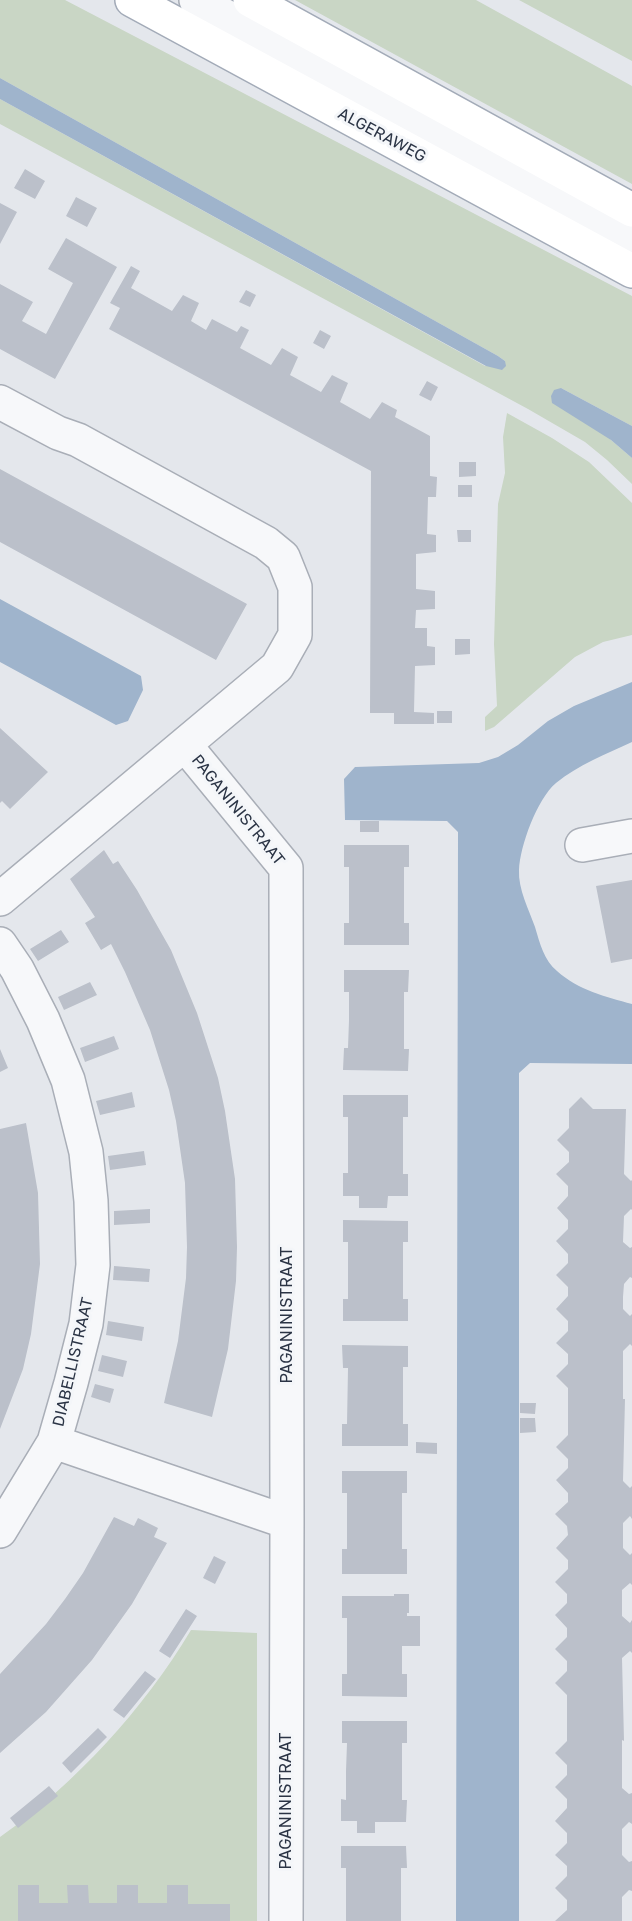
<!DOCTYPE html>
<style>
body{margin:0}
canvas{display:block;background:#e4e7ec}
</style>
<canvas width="632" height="1921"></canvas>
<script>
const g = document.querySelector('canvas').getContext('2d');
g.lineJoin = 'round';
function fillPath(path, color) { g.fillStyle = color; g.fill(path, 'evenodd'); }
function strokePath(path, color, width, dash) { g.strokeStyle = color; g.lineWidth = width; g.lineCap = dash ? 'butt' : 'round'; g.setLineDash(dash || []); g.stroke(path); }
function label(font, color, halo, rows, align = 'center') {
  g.font = font + ' "Golos Text",sans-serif'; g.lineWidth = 6; g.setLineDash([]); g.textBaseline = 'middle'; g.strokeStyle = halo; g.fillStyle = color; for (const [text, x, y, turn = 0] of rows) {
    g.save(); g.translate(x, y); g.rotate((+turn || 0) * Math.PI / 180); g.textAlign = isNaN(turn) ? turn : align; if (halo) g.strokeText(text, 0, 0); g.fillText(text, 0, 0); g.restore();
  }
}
const green = new Path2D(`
 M 0,0 L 65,0 L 632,296 L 632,426 L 561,388 L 611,440 L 632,458 L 632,484 L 607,460 L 585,442 L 528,409 L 0,124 L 0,99 L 485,366 L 505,361 L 498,356 L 0,78 Z
 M 295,0 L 476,0 L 632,86 L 632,184 Z
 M 519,0 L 632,0 L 632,61 Z
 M 507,413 L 552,438 L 589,462 L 632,503 L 632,635 L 603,642 L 575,657 L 494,727 L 485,731 L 485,717 L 497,706 L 494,644 L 498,504 L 505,473 L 503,437 Z
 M 191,1630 L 257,1633 L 257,1921 L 0,1921 L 0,1837 C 76,1783 143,1710 191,1630 Z`);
const water = new Path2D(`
 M 0,78 L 498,356 L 505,361 L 506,366 L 502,370 L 486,366 L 0,99 Z
 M 561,388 L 632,426 L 632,458 L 611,440 L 552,403 L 551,396 L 554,390 Z
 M 0,599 L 141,676 L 143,690 L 128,721 L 116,725 L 0,662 Z
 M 632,682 L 632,742 C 606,754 578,765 556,783 C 537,799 520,846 519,870 C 518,889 529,910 535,927 C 540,944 544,960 557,971 C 578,990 606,997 632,1004 L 632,1064 L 530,1063 L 519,1073 L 519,1921 L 456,1921 L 458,832 L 447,821 L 345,820 L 344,779 L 355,767 L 479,763 L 498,757 L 518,745 L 548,721 L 574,706 Z`);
const building = new Path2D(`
 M 25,169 L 45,181 L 35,199 L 14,188 Z
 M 76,197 L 97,208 L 87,227 L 66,216 Z
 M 0,203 L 17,212 L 0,244 Z
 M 66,238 L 117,267 L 55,379 L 0,349 L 0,284 L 33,302 L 22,321 L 46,334 L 73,283 L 48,269 Z
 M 131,266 L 140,271 L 131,288 L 172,311 L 183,295 L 199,303 L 191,321 L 206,330 L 212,319 L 237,332 L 241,326 L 249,330 L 240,348 L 271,365 L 282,348 L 298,357 L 290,375 L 321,392 L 332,375 L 348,383 L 340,402 L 370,419 L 382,402 L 397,410 L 395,417 L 430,436 L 430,476 L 437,477 L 436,497 L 428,497 L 427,534 L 436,535 L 436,552 L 416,554 L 416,589 L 435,591 L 435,609 L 416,610 L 415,628 L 427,628 L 427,646 L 435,647 L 435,665 L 415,666 L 414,712 L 434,713 L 434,724 L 394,724 L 394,713 L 370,713 L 371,471 L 109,329 L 120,308 L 110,303 Z
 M 246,290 L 256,295 L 250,307 L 239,302 Z
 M 320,330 L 331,336 L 324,349 L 313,343 Z
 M 427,381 L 438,387 L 431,401 L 419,395 Z
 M 459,462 L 476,462 L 476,476 L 459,477 Z
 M 0,469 L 247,604 L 216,660 L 0,542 Z
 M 458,485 L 472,485 L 472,497 L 458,497 Z
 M 457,530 L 471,530 L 471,542 L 458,542 Z
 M 455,639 L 470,639 L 470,654 L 455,655 Z
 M 437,711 L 452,711 L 452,723 L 437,723 Z
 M 0,728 L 48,772 L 10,809 L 2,801 L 0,803 Z
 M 360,821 L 379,821 L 379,832 L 360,832 Z
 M 344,845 L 409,845 L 409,867 L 404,867 L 404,923 L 409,923 L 409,945 L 344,945 L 344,923 L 349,923 L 349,867 L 344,867 Z
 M 104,850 L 113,864 L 118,861 L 137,890 L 171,950 L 197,1013 L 218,1078 L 225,1111 L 235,1179 L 237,1247 L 236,1281 L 228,1349 L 212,1417 L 164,1403 L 178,1341 L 186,1278 L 187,1247 L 185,1183 L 176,1121 L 169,1090 L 150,1030 L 125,972 L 111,944 L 101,950 L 85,923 L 95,917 L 70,879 Z
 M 632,880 L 632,959 L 611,963 L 596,886 Z
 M 61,930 L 69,942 L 38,961 L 30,949 Z
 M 344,970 L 409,970 L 408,992 L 404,992 L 404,1049 L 409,1049 L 408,1071 L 343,1070 L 344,1048 L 348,1048 L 349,1020 L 349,992 L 344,992 Z
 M 90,982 L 97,995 L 64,1010 L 58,997 Z
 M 114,1036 L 119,1049 L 85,1062 L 80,1048 Z
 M 0,1049 L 8,1068 L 0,1072 Z
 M 132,1092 L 135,1107 L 100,1115 L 96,1101 Z
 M 343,1095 L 408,1095 L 408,1117 L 403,1117 L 403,1174 L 408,1174 L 408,1196 L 388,1196 L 387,1208 L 359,1208 L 359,1196 L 343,1196 L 343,1173 L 348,1173 L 348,1117 L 343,1117 Z
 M 581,1097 L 593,1109 L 626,1109 L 624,1174 L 631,1181 L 632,1180 L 632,1210 L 631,1209 L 624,1216 L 623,1242 L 630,1248 L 632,1247 L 632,1278 L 630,1277 L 624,1284 L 623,1297 L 623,1309 L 630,1316 L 632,1314 L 632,1346 L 630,1344 L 623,1351 L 623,1399 L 625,1399 L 623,1481 L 630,1488 L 632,1486 L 632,1519 L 630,1516 L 623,1523 L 623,1548 L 630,1555 L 632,1553 L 632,1585 L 630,1583 L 622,1590 L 622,1616 L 630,1623 L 632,1620 L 632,1653 L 630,1651 L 622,1658 L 624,1741 L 622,1740 L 622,1788 L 629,1794 L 632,1793 L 632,1824 L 629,1822 L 622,1829 L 622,1855 L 629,1862 L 632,1861 L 632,1891 L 629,1890 L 622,1897 L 622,1921 L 555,1921 L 567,1910 L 567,1900 L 555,1888 L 567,1876 L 567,1866 L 555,1855 L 567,1843 L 567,1833 L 555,1821 L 567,1808 L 567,1799 L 555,1787 L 567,1775 L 567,1765 L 555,1753 L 567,1741 L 567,1695 L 555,1683 L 567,1671 L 567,1661 L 555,1649 L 567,1637 L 567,1628 L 555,1615 L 567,1603 L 567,1594 L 555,1582 L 568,1569 L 568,1560 L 556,1548 L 568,1535 L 567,1526 L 555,1514 L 568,1502 L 568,1493 L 556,1480 L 568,1468 L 568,1459 L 556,1447 L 568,1435 L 568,1388 L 556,1376 L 568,1364 L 568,1354 L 556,1343 L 568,1331 L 568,1321 L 556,1309 L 568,1296 L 568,1287 L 556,1275 L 568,1263 L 568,1254 L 556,1241 L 568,1229 L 568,1220 L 557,1208 L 568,1196 L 568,1186 L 556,1174 L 569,1162 L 569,1152 L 557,1140 L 569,1128 L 569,1109 Z
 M 26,1123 L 38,1193 L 40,1264 L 31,1334 L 23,1369 L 0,1429 L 0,1129 Z
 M 144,1151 L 146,1165 L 110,1170 L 108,1156 Z
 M 150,1209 L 150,1223 L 114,1225 L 114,1211 Z
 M 343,1220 L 408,1221 L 408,1242 L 403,1242 L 403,1299 L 408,1299 L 408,1321 L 343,1321 L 343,1299 L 348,1299 L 348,1242 L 343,1242 Z
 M 114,1266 L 150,1269 L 149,1282 L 113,1280 Z
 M 108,1321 L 144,1327 L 142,1341 L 106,1335 Z
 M 342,1345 L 408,1346 L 408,1367 L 403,1367 L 403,1424 L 408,1424 L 408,1446 L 342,1446 L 342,1424 L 347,1424 L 348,1368 L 343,1368 Z
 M 102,1355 L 127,1361 L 123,1377 L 98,1371 Z
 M 95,1384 L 114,1389 L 110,1403 L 91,1397 Z
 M 520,1403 L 536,1403 L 535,1414 L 520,1413 Z
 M 520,1418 L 535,1418 L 536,1432 L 520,1433 Z
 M 416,1442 L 437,1443 L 437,1454 L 416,1453 Z
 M 342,1471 L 407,1471 L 407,1493 L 402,1493 L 402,1549 L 407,1549 L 407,1574 L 342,1574 L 342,1549 L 347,1549 L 347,1493 L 342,1493 Z
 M 114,1517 L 134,1526 L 138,1518 L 158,1528 L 154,1537 L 167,1543 L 132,1604 L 92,1660 L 46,1712 L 0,1753 L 0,1674 L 46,1624 L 65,1599 L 83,1573 Z
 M 214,1556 L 226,1562 L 215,1584 L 203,1578 Z
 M 394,1594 L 409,1594 L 409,1613 L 407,1613 L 407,1616 L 420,1616 L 420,1646 L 402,1646 L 402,1674 L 407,1674 L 407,1697 L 342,1696 L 342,1674 L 347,1674 L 347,1618 L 342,1618 L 342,1596 L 394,1596 Z
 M 186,1609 L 197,1616 L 170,1658 L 159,1651 Z
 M 145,1671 L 156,1679 L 124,1718 L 113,1710 Z
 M 342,1721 L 407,1721 L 407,1743 L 402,1743 L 402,1800 L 407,1800 L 406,1822 L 375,1822 L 375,1833 L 357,1833 L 357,1821 L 341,1821 L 341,1799 L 346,1800 L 346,1771 L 347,1743 L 342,1743 Z
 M 98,1728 L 107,1737 L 71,1773 L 62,1763 Z
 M 49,1786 L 58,1796 L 18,1828 L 10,1818 Z
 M 341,1846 L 406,1846 L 407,1868 L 401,1868 L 401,1921 L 346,1921 L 346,1868 L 341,1868 Z
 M 18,1885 L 39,1885 L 39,1903 L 68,1903 L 67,1885 L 88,1885 L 89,1903 L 117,1903 L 117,1885 L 138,1885 L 138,1903 L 167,1903 L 167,1885 L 188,1885 L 188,1904 L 230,1904 L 230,1921 L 18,1921 Z`);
const minor = new Path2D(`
 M 196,0 L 632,238
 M 0,402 L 58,433 L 78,440 L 266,543 L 283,557 L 295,587 L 295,635 L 277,667 L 0,899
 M 185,745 L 286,868 L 287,1522 L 286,1921
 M 582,845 L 632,836
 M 0,944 L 17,969 L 43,1020 L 68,1080 L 86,1152 L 91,1201 L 93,1265 L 86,1324 L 71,1383 L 54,1442 L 0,1531
 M 54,1442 L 287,1522`);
const major = new Path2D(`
 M 132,0 L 632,271
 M 250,0 L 632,210`);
const streetNames = [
 ["ALGERAWEG",382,135,28],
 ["PAGANINISTRAAT",238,810,51],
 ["PAGANINISTRAAT",287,1315,-90],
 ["DIABELLISTRAAT",73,1362,-77],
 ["PAGANINISTRAAT",286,1801,-90]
];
fillPath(green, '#c9d6c5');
fillPath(water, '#9fb4cc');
fillPath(building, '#bbc0ca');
strokePath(minor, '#a9aeb7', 36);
strokePath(major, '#a3abb8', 36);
strokePath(minor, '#f7f8fa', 33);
strokePath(major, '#fff', 33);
label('16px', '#2b3445', '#f4f6f9', streetNames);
</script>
